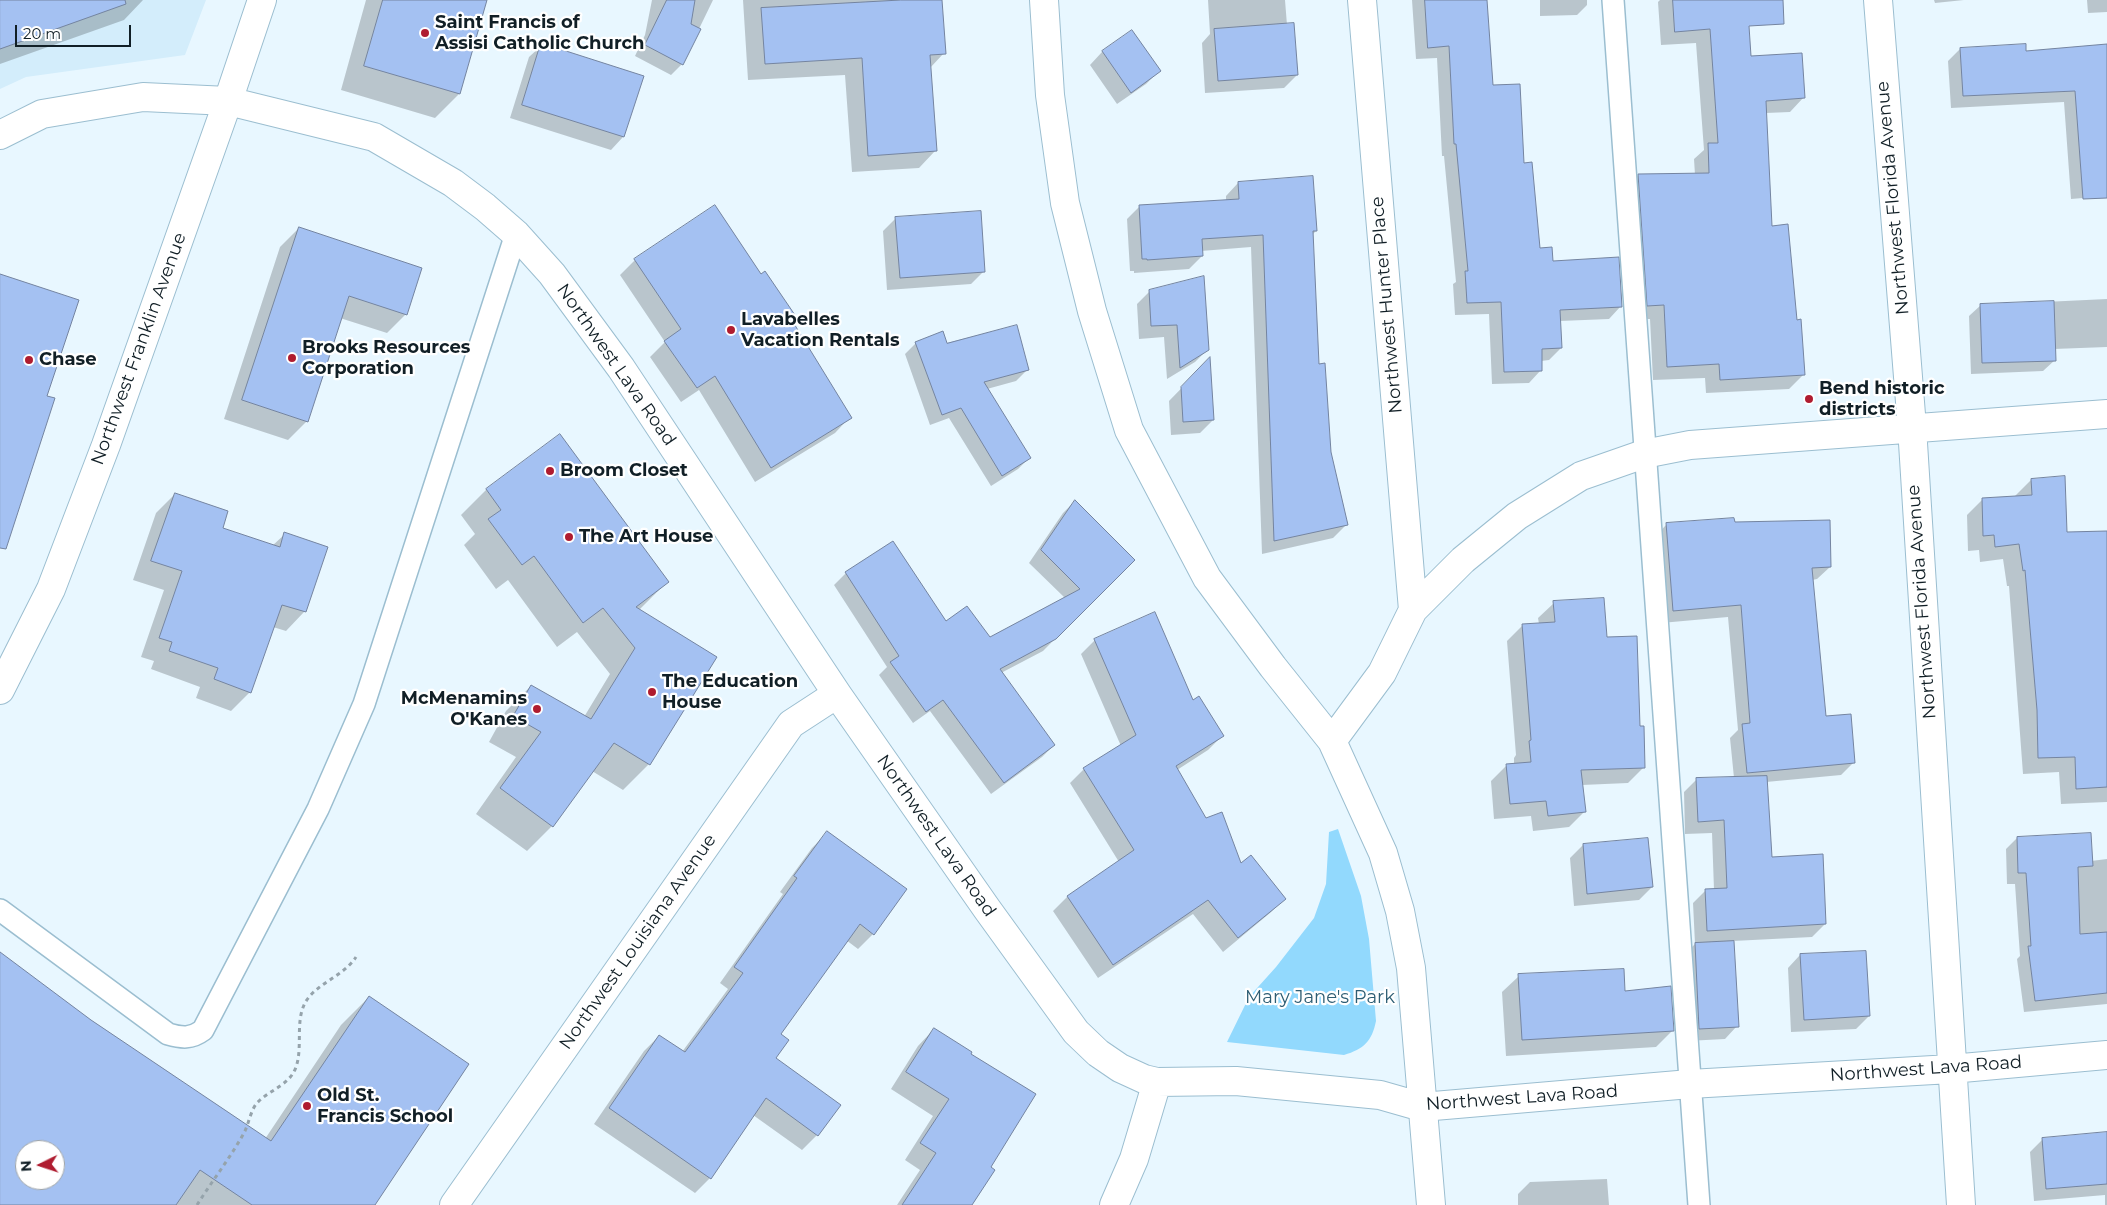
<!DOCTYPE html>
<style>
body{margin:0}
#map{position:relative;width:2107px;height:1205px;overflow:hidden;background:#e8f7ff;font-family:Montserrat,sans-serif}
canvas{display:block}
.north{position:absolute;left:15px;top:1140px;width:50px;height:50px;box-sizing:border-box;background:#fff;border:1px solid #a0a5a8;border-radius:50%;rotate:266deg;font-size:14px;font-weight:700;line-height:20px;text-align:center;color:#111f26}
.north::after{content:'';display:block;margin:auto;width:18px;height:22px;background:#af1c30;clip-path:polygon(50% 0,100% 100%,50% 72%,0 100%)}
.scale{position:absolute;left:15px;top:25px;width:116px;height:22px;box-sizing:border-box;border:2px solid #111f26;border-top:0;padding-left:6px;font-size:15px;line-height:18px;white-space:nowrap;color:#111f26;-webkit-text-stroke:4px #fff;paint-order:stroke}
</style>
<div id="map">
<canvas width="2107" height="1205"></canvas>
<div class="north">N</div>
<div class="scale">20 m</div>
</div>
<script>
const g = document.querySelector('canvas').getContext('2d');
g.lineJoin = 'round';
function fillPath(path, color) { g.fillStyle = color; g.fill(path, 'evenodd'); }
function strokePath(path, color, width, dash) { g.strokeStyle = color; g.lineWidth = width; g.lineCap = dash ? 'butt' : 'round'; g.setLineDash(dash || []); g.stroke(path); }
function label(font, color, halo, rows, align = 'center') {
  g.font = font + ' Montserrat,sans-serif'; g.lineWidth = 4.5; g.setLineDash([]); g.textBaseline = 'middle'; g.strokeStyle = halo; g.fillStyle = color; for (const [text, x, y, turn = 0] of rows) {
    g.save(); g.translate(x, y); g.rotate((+turn || 0) * Math.PI / 180); g.textAlign = isNaN(turn) ? turn : align; if (halo) g.strokeText(text, 0, 0); g.fillText(text, 0, 0); g.restore();
  }
}
const built = new Path2D(`
 M 0,0 L 206,0 L 185,55 L 26,77 L 0,89 Z`);
const green = new Path2D(`
 M 1338,829 L 1361,896 L 1369,939 L 1376,1021 C 1372,1041 1364,1049 1344,1055 L 1227,1042 L 1249,997 L 1276,967 L 1314,918 L 1326,884 L 1329,832 Z`);
const shadow = new Path2D(`
 M 0,0 L 143,0 L 124,20 L 0,64 Z
 M 366,0 L 486,0 L 459,94 L 435,118 L 341,90 Z
 M 652,0 L 713,0 L 682,64 L 671,75 L 635,56 L 645,35 Z
 M 743,0 L 941,0 L 944,53 L 930,68 L 935,151 L 919,168 L 852,172 L 845,75 L 748,80 Z
 M 1208,0 L 1285,0 L 1287,25 L 1297,75 L 1284,88 L 1205,93 L 1202,43 L 1210,34 Z
 M 1412,0 L 1485,0 L 1491,86 L 1523,164 L 1539,249 L 1551,262 L 1621,306 L 1609,319 L 1560,321 L 1561,348 L 1549,360 L 1541,361 L 1541,370 L 1529,383 L 1492,384 L 1489,314 L 1455,315 L 1453,284 L 1456,282 L 1444,156 L 1442,156 L 1437,58 L 1416,59 Z
 M 1540,0 L 1587,0 L 1587,5 L 1577,15 L 1540,16 Z
 M 1660,0 L 1746,0 L 1750,58 L 1804,97 L 1790,112 L 1766,113 L 1771,228 L 1796,321 L 1803,375 L 1789,389 L 1706,393 L 1705,378 L 1653,380 L 1650,319 L 1634,319 L 1624,190 L 1638,175 L 1695,175 L 1694,159 L 1704,150 L 1696,43 L 1661,45 L 1658,2 Z
 M 1934,0 L 1964,0 L 1935,3 Z
 M 2087,0 L 2107,0 L 2107,12 L 2088,13 Z
 M 1132,32 L 1159,71 L 1146,84 L 1117,104 L 1090,65 L 1102,52 Z
 M 542,45 L 623,137 L 611,150 L 510,118 L 529,57 Z
 M 2107,45 L 2107,196 L 2071,199 L 2064,102 L 1951,108 L 1948,61 L 1960,49 L 2025,52 Z
 M 1238,183 L 1316,231 L 1312,235 L 1318,365 L 1330,452 L 1346,525 L 1333,538 L 1262,554 L 1251,247 L 1201,251 L 1202,256 L 1189,269 L 1134,273 L 1134,271 L 1130,271 L 1127,219 L 1140,206 L 1226,201 L 1226,196 Z
 M 896,218 L 984,271 L 971,284 L 887,290 L 883,231 Z
 M 299,228 L 406,314 L 387,333 L 340,318 L 307,421 L 288,440 L 224,419 L 280,247 Z
 M 635,260 L 792,322 L 850,417 L 835,433 L 755,482 L 699,390 L 681,402 L 650,357 L 665,342 L 620,275 Z
 M 1150,291 L 1208,349 L 1195,362 L 1167,379 L 1164,337 L 1139,339 L 1137,304 Z
 M 2107,299 L 2107,347 L 2054,349 L 2055,360 L 2043,371 L 1971,374 L 1969,316 L 1981,305 Z
 M 916,343 L 946,344 L 1027,370 L 1016,381 L 987,389 L 1029,458 L 1018,469 L 991,486 L 949,418 L 930,425 L 905,354 Z
 M 1209,360 L 1213,420 L 1200,433 L 1171,435 L 1169,401 Z
 M 559,436 L 667,582 L 639,610 L 715,657 L 649,764 L 623,790 L 592,771 L 552,826 L 527,851 L 476,814 L 516,757 L 489,742 L 506,711 L 531,686 L 584,717 L 610,674 L 577,632 L 557,647 L 508,580 L 496,589 L 464,545 L 475,534 L 461,515 L 486,490 Z
 M 2031,480 L 2066,533 L 2107,532 L 2107,802 L 2061,804 L 2059,772 L 2023,774 L 2009,586 L 2007,586 L 2003,559 L 1980,562 L 1979,550 L 1968,551 L 1967,515 L 1983,499 L 2015,496 Z
 M 175,494 L 222,529 L 272,546 L 285,534 L 326,548 L 304,612 L 286,631 L 273,627 L 250,692 L 231,711 L 196,698 L 200,687 L 151,669 L 154,661 L 141,657 L 164,590 L 133,580 L 156,513 Z
 M 1075,501 L 1133,560 L 1043,651 L 1001,673 L 1054,745 L 1042,757 L 991,794 L 930,711 L 913,723 L 879,675 L 887,667 L 834,585 L 846,573 L 945,623 L 990,638 L 1065,598 L 1029,563 L 1063,513 Z
 M 1734,523 L 1830,567 L 1817,579 L 1812,580 L 1825,718 L 1854,762 L 1841,775 L 1766,782 L 1770,858 L 1825,924 L 1812,937 L 1733,941 L 1737,1026 L 1725,1039 L 1687,1041 L 1682,957 L 1695,944 L 1693,903 L 1706,890 L 1714,890 L 1712,833 L 1685,834 L 1684,792 L 1697,779 L 1734,778 L 1730,738 L 1738,730 L 1728,617 L 1661,623 L 1654,538 L 1666,525 Z
 M 1554,603 L 1639,727 L 1644,767 L 1628,783 L 1582,785 L 1584,812 L 1569,827 L 1533,831 L 1531,816 L 1494,819 L 1491,781 L 1506,766 L 1514,765 L 1514,758 L 1516,755 L 1507,641 L 1523,625 L 1539,624 L 1538,618 Z
 M 1095,640 L 1192,702 L 1222,736 L 1208,750 L 1177,770 L 1205,819 L 1240,865 L 1284,899 L 1270,913 L 1223,952 L 1193,914 L 1098,978 L 1053,911 L 1067,897 L 1119,862 L 1070,783 L 1084,769 L 1121,746 L 1081,654 Z
 M 827,833 L 873,934 L 858,949 L 846,940 L 779,1034 L 774,1058 L 817,1135 L 802,1150 L 753,1115 L 710,1178 L 695,1193 L 594,1124 L 644,1051 L 659,1036 L 682,1052 L 728,989 L 720,983 L 783,894 L 780,892 L 812,848 Z
 M 2017,838 L 2091,861 L 2107,859 L 2107,1004 L 2024,1012 L 2017,959 L 2020,956 L 2015,884 L 2007,884 L 2006,849 Z
 M 1583,845 L 1652,887 L 1639,900 L 1574,906 L 1570,858 Z
 M 1800,955 L 1869,1016 L 1856,1029 L 1791,1032 L 1788,968 Z
 M 0,967 L 91,1021 L 265,1139 L 341,1025 L 369,997 L 374,1205 L 0,1205 ZM 25,1150 L 55,1150 L 55,1180 L 25,1180 Z
 M 1519,976 L 1624,992 L 1673,1030 L 1656,1047 L 1506,1056 L 1502,992 Z
 M 934,1029 L 989,1167 L 970,1205 L 897,1205 L 920,1170 L 905,1160 L 933,1116 L 891,1089 L 918,1046 Z
 M 2107,1133 L 2107,1205 L 2105,1205 L 2105,1195 L 2034,1201 L 2030,1152 L 2043,1139 Z
 M 1607,1179 L 1609,1205 L 1518,1205 L 1518,1194 L 1530,1182 Z`);
const building = new Path2D(`
 M 0,0 L 125,0 L 126,4 L 0,49 Z
 M 383,0 L 487,0 L 460,94 L 364,66 Z
 M 667,0 L 695,0 L 691,24 L 701,29 L 683,65 L 645,45 Z
 M 901,0 L 942,0 L 946,54 L 930,55 L 937,151 L 868,156 L 862,58 L 765,64 L 761,8 Z
 M 1425,0 L 1487,0 L 1493,85 L 1520,84 L 1524,163 L 1532,162 L 1540,248 L 1552,247 L 1553,261 L 1619,257 L 1622,307 L 1560,310 L 1562,348 L 1542,349 L 1542,371 L 1504,372 L 1501,302 L 1467,303 L 1465,271 L 1468,271 L 1456,144 L 1454,144 L 1449,46 L 1428,48 Z
 M 1673,0 L 1783,0 L 1784,24 L 1749,26 L 1751,56 L 1802,53 L 1805,98 L 1766,101 L 1772,226 L 1788,224 L 1797,320 L 1801,319 L 1805,375 L 1720,380 L 1719,364 L 1667,367 L 1664,305 L 1647,306 L 1638,174 L 1709,173 L 1708,143 L 1718,143 L 1710,29 L 1675,32 Z
 M 1294,23 L 1298,75 L 1218,81 L 1214,29 Z
 M 1132,30 L 1161,71 L 1131,93 L 1102,51 Z
 M 541,43 L 644,76 L 624,137 L 522,105 Z
 M 2026,44 L 2026,51 L 2107,44 L 2107,198 L 2083,199 L 2075,91 L 1963,96 L 1960,48 Z
 M 1313,176 L 1317,231 L 1313,231 L 1319,364 L 1325,363 L 1331,452 L 1348,525 L 1274,541 L 1263,235 L 1202,239 L 1203,256 L 1147,260 L 1147,259 L 1142,259 L 1139,205 L 1239,199 L 1238,182 Z
 M 715,205 L 761,274 L 765,271 L 797,318 L 793,322 L 852,418 L 771,468 L 715,376 L 697,388 L 664,341 L 681,329 L 634,259 Z
 M 981,211 L 985,272 L 900,278 L 895,217 Z
 M 299,227 L 422,268 L 407,315 L 349,296 L 308,422 L 242,400 Z
 M 0,274 L 79,300 L 47,396 L 55,398 L 6,549 L 0,548 Z
 M 1204,276 L 1209,350 L 1180,368 L 1177,325 L 1151,326 L 1149,290 Z
 M 2054,301 L 2056,361 L 1982,363 L 1980,304 Z
 M 1017,325 L 1029,370 L 984,382 L 1031,458 L 1002,476 L 961,408 L 942,415 L 915,342 L 943,331 L 947,343 Z
 M 1210,357 L 1214,420 L 1183,422 L 1181,387 Z
 M 560,434 L 669,582 L 636,607 L 717,657 L 650,765 L 614,743 L 553,827 L 500,788 L 541,732 L 513,716 L 531,685 L 591,719 L 635,648 L 603,608 L 583,623 L 534,556 L 522,565 L 488,519 L 501,510 L 486,489 Z
 M 2065,476 L 2067,532 L 2107,531 L 2107,787 L 2076,789 L 2075,757 L 2038,758 L 2037,710 L 2025,570 L 2023,571 L 2019,544 L 1995,547 L 1994,535 L 1983,536 L 1982,498 L 2032,495 L 2031,479 Z
 M 175,493 L 228,511 L 223,528 L 280,547 L 284,532 L 328,547 L 306,612 L 282,605 L 251,693 L 214,679 L 218,668 L 169,651 L 172,642 L 159,638 L 182,571 L 151,561 Z
 M 1075,500 L 1135,560 L 1056,639 L 1000,669 L 1055,745 L 1004,783 L 943,700 L 926,712 L 890,662 L 899,656 L 845,572 L 893,541 L 946,621 L 967,606 L 990,637 L 1080,589 L 1041,550 Z
 M 1734,518 L 1735,522 L 1830,520 L 1831,567 L 1812,568 L 1826,716 L 1851,714 L 1855,763 L 1747,773 L 1742,724 L 1750,723 L 1741,605 L 1673,611 L 1666,523 Z
 M 1604,598 L 1607,637 L 1637,636 L 1640,726 L 1644,726 L 1645,768 L 1581,770 L 1586,812 L 1548,816 L 1546,801 L 1510,804 L 1506,764 L 1531,762 L 1529,741 L 1531,740 L 1522,624 L 1555,622 L 1553,601 Z
 M 1155,612 L 1193,700 L 1199,696 L 1224,736 L 1176,766 L 1206,818 L 1222,812 L 1241,863 L 1251,855 L 1286,899 L 1238,938 L 1208,900 L 1113,965 L 1067,896 L 1134,850 L 1083,768 L 1136,735 L 1094,639 Z
 M 1767,776 L 1772,857 L 1823,854 L 1826,924 L 1707,931 L 1705,889 L 1727,888 L 1724,820 L 1698,822 L 1696,778 Z
 M 827,831 L 907,889 L 874,935 L 860,924 L 781,1034 L 789,1040 L 776,1058 L 841,1105 L 818,1136 L 766,1098 L 711,1179 L 609,1108 L 659,1035 L 685,1052 L 743,973 L 734,967 L 797,878 L 794,876 Z
 M 2091,833 L 2093,866 L 2078,867 L 2080,934 L 2107,932 L 2107,993 L 2035,1001 L 2028,946 L 2031,946 L 2026,873 L 2018,873 L 2017,837 Z
 M 1648,838 L 1653,887 L 1587,894 L 1583,844 Z
 M 1734,941 L 1739,1027 L 1699,1029 L 1695,943 Z
 M 1866,951 L 1870,1016 L 1804,1020 L 1800,954 Z
 M 0,952 L 91,1020 L 271,1141 L 369,996 L 469,1064 L 375,1205 L 252,1205 L 200,1170 L 176,1205 L 0,1205 ZM 25,1150 L 55,1150 L 55,1180 L 25,1180 Z
 M 1624,969 L 1625,991 L 1671,986 L 1674,1031 L 1522,1040 L 1518,974 Z
 M 934,1028 L 972,1052 L 971,1054 L 1036,1094 L 991,1167 L 995,1170 L 972,1205 L 902,1205 L 936,1153 L 920,1143 L 949,1099 L 906,1072 Z
 M 2107,1132 L 2107,1184 L 2046,1189 L 2042,1138 Z`);
const path = new Path2D(`
 M 197,1205 C 212,1181 231,1157 245,1131 C 249,1122 251,1110 257,1103 C 269,1090 290,1085 296,1067 C 303,1047 295,1022 305,1003 C 315,984 344,976 356,957`);
const service = new Path2D(`
 M 1613,0 L 1699,1205
 M 0,910 L 168,1034 C 182,1038 191,1039 203,1030 L 318,809 L 364,704 L 516,234`);
const minor = new Path2D(`
 M 1044,0 L 1050,95 L 1065,203 L 1092,311 L 1129,430 L 1207,578 L 1273,667 L 1332,741 L 1383,853 L 1400,911 L 1411,968 L 1431,1205
 M 1362,0 L 1413,610
 M 1878,0 L 1912,427 L 1961,1205
 M 0,135 L 42,114 L 143,97 L 228,101 L 374,137 L 453,183 L 485,207 L 516,234 L 552,274 L 621,368 L 837,694 L 987,909 L 1076,1032 L 1098,1053 L 1120,1068 L 1144,1079 L 1157,1082 L 1236,1081 L 1380,1095 L 1422,1107 L 1690,1084 L 1951,1069 L 2107,1055
 M 1332,741 L 1382,673 L 1413,610 L 1463,560 L 1517,516 L 1581,476 L 1644,454 L 1690,445 L 2107,414
 M 454,1205 L 791,724 L 837,694
 M 1114,1205 L 1134,1159 L 1157,1082`);
const tertiary = new Path2D(`
 M 0,690 L 51,589 L 106,445 L 228,101 L 262,0`);
const markers = [
 [425,33,5,"#af1c30"],
 [731,330,5,"#af1c30"],
 [292,358,5,"#af1c30"],
 [29,360,5,"#af1c30"],
 [1809,399,5,"#af1c30"],
 [550,471,5,"#af1c30"],
 [569,537,5,"#af1c30"],
 [652,692,5,"#af1c30"],
 [537,709,5,"#af1c30"],
 [307,1106,5,"#af1c30"]
];
const poiNames = [
 ["Saint Francis of",435,23],
 ["Assisi Catholic Church",435,44],
 ["Lavabelles",741,320],
 ["Vacation Rentals",741,341],
 ["Brooks Resources",302,348],
 ["Corporation",302,369],
 ["Chase",39,360],
 ["Bend historic",1819,389],
 ["districts",1819,410],
 ["Broom Closet",560,471],
 ["The Art House",579,537],
 ["The Education",662,682],
 ["House",662,703],
 ["McMenamins",527,699,"right"],
 ["O'Kanes",527,720,"right"],
 ["Old St.",317,1096],
 ["Francis School",317,1117]
];
const streetNames = [
 ["Northwest Florida Avenue",1893,198,-95],
 ["Northwest Hunter Place",1387,305,-95],
 ["Northwest Franklin Avenue",139,349,-70],
 ["Northwest Lava Road",616,365,55],
 ["Northwest Florida Avenue",1922,602,-94],
 ["Northwest Lava Road",936,836,55],
 ["Northwest Louisiana Avenue",638,942,-55],
 ["Northwest Lava Road",1926,1069,-4],
 ["Northwest Lava Road",1522,1098,-4]
];
const parkNames = [
 ["Mary Jane's Park",1320,998]
];
fillPath(built, '#d3edfb');
fillPath(green, '#92d9fd');
fillPath(shadow, '#0003');
fillPath(building, '#a4c1f2');
strokePath(building, '#7484a0', 1);
strokePath(service, '#9bbed0', 24);
strokePath(minor, '#9bbed0', 30);
strokePath(tertiary, '#9bbed0', 30);
strokePath(path, '#95a3ab', 3, [4, 4]);
strokePath(service, '#fff', 21);
strokePath(minor, '#fff', 28);
strokePath(tertiary, '#fff', 28);
for (const [x, y, r, color] of markers) { const dot = new Path2D(); dot.arc(x, y, r, 0, 2 * Math.PI); g.fillStyle = color; g.fill(dot); strokePath(dot, '#fff', 2); }
label('bold 18px', '#111f26', '#fff', poiNames, 'left');
label('18px', '#111f26', '#fff', streetNames);
label('18px', '#2d5d73', '#fff', parkNames);
</script>
